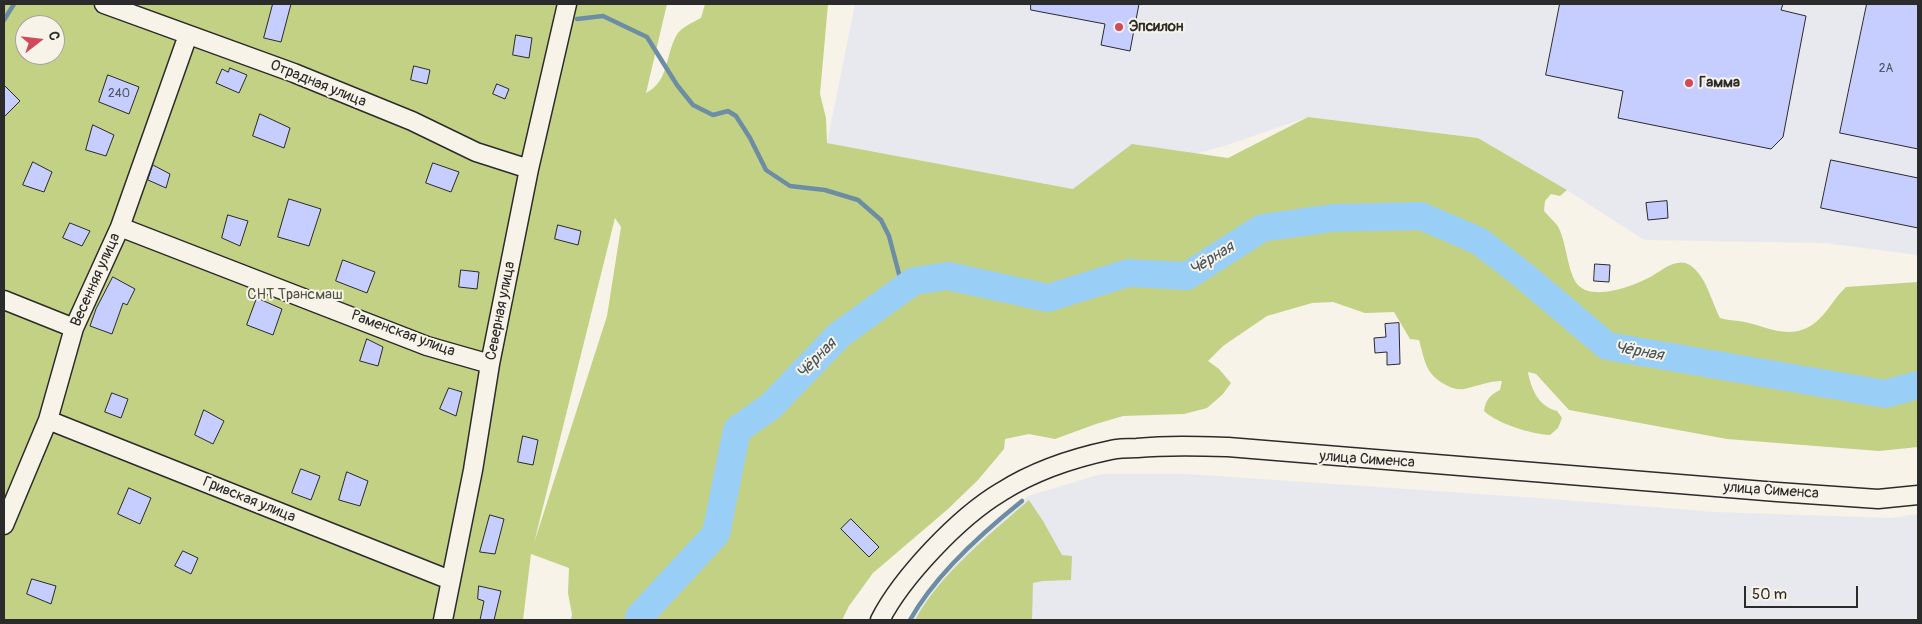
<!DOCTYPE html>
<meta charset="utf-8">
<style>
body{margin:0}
#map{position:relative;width:1922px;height:624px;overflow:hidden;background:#f7f3e8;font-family:Pangolin,sans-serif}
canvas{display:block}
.frame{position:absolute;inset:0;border:5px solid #2b2b2b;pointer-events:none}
.north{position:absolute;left:15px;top:15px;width:50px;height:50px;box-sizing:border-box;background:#f7f3e8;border:1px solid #a5a39c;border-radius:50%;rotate:74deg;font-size:14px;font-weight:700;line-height:20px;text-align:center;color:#2b2b2b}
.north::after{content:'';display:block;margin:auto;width:18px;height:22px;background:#d1495b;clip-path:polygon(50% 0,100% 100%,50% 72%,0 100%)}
.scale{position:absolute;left:1744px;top:586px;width:114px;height:22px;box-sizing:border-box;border:2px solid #2b2b2b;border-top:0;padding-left:6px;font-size:15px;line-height:18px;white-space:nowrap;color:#2b2b2b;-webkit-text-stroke:4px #f7f3e8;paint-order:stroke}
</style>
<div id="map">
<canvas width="1922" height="624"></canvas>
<div class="frame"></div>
<div class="north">С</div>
<div class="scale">50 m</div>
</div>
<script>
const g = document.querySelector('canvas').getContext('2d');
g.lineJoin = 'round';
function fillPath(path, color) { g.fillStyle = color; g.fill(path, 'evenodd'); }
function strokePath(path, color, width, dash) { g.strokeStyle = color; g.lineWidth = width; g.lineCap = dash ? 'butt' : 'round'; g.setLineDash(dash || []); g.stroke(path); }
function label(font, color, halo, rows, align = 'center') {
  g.font = font + ' Pangolin,sans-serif'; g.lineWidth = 4; g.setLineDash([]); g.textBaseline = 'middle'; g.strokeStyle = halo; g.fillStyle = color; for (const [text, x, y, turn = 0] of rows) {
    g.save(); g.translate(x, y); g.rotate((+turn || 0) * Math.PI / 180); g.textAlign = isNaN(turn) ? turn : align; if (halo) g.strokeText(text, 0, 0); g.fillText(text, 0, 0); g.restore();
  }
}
const built = new Path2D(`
 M 855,4 L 1918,4 L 1918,255 L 1824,243 L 1644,240 L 1567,190 L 1478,138 L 1308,117 L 1227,145 L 1073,189 L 827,143 Z
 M 1101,474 L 1188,474 L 1538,498 L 1715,512 L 1891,518 L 1918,514 L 1918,620 L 909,620 L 917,607 L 970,549 L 1028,496 Z`);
const green = new Path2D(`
 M 4,4 L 667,4 L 646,93 C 669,81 665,57 676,36 C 681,27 692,23 701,18 L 705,4 L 828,4 L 820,94 L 826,118 L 827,143 L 1073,189 L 1132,144 L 1228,158 L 1308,117 L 1478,138 L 1567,190 L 1560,196 L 1551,194 L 1545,201 L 1544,211 C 1548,216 1553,220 1557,225 C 1567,240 1567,275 1579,286 C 1595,301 1636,285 1652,276 C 1662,270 1677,257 1690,265 C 1707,277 1711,301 1720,318 C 1727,320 1732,320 1739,321 C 1766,325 1790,343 1816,322 C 1828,312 1835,297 1846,287 L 1918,282 L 1918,447 L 1879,451 L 1727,439 L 1569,410 L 1536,374 L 1528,372 C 1531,389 1539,407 1557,411 L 1562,418 L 1558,428 L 1550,435 C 1531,434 1498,424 1484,411 C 1486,399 1490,395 1500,390 L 1502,381 C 1489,381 1477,386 1464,389 C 1458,390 1451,388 1446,385 C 1425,374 1425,361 1419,340 L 1410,339 L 1394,312 L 1365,313 L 1333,302 L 1312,303 L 1267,316 L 1223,346 L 1208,361 L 1219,369 L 1231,383 L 1223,394 L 1207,408 L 1184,414 L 1123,416 L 1096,424 L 1055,439 L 1029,434 L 1005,439 L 1004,449 L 978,480 L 948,509 L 873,573 L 849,606 L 842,620 L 571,620 L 572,614 L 568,593 L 569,568 L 531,554 L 523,620 L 4,620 ZM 25,25 L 55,25 L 55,55 L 25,55 ZM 615,218 L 621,227 L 607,316 L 534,543 Z
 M 1029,500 L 1043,521 L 1062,555 L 1072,556 L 1071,580 L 1043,581 L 1033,583 L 1032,620 L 915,620 C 940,574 989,535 1029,500 Z`);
const stream = new Path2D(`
 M 577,19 L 603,16 L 647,37 L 677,85 L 693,105 L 713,115 L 728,111 L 736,116 L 750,138 L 766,170 L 790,186 L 825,190 L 858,200 L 881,220 L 889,236 L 903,289
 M 4,20 L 14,4
 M 910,620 C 934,577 983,532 1022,501`);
const river = new Path2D(`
 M 639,620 L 639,617 L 716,534 L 737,430 L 771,406 L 839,335 L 914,281 L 948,276 L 1048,298 L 1128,273 L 1187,276 L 1262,228 L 1333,218 L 1421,216 L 1479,241 L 1523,275 L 1607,346 L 1885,394 L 1918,385`);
const building = new Path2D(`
 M 273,4 L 291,4 L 281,42 L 264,38 Z
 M 1031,4 L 1139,4 L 1130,51 L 1101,45 L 1105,24 L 1031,10 Z
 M 1560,4 L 1783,4 L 1781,10 L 1806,16 L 1783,137 L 1771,149 L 1618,118 L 1623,91 L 1546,75 Z
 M 1867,4 L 1918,4 L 1918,149 L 1840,133 Z
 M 516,35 L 532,38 L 529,58 L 513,55 Z
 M 414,66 L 430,70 L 427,84 L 411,80 Z
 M 230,68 L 247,75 L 239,93 L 216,83 L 222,69 L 228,72 Z
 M 108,75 L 139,87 L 129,114 L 99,102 Z
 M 497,84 L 509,89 L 505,99 L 493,94 Z
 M 4,85 L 20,101 L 4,117 Z
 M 260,114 L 290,128 L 284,148 L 253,136 Z
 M 93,125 L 114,135 L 106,156 L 86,150 Z
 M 1831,160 L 1918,178 L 1918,228 L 1821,208 Z
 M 33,162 L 52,172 L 44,192 L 23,185 Z
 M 433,163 L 459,172 L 451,192 L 426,183 Z
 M 153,165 L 170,174 L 166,188 L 148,180 Z
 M 289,199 L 321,209 L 309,246 L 278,237 Z
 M 1667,201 L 1668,218 L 1648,220 L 1646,203 Z
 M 228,215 L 248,221 L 240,246 L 222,238 Z
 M 70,223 L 90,231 L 82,246 L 63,238 Z
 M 558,225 L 581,231 L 578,245 L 555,239 Z
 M 343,260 L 375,272 L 367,293 L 336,281 Z
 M 1595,264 L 1610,265 L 1609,282 L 1594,281 Z
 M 461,270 L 479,272 L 477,289 L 459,287 Z
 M 113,277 L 135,289 L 127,305 L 123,303 L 112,334 L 90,326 L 96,309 Z
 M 257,298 L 282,309 L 273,335 L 247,325 Z
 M 1399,323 L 1400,364 L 1387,365 L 1387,352 L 1375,353 L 1374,338 L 1386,337 L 1385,324 Z
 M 367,339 L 383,347 L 378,366 L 360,361 Z
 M 449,388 L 462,392 L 456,416 L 440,409 Z
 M 112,393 L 128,399 L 121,418 L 105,412 Z
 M 204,410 L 224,421 L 213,444 L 195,435 Z
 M 523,436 L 538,440 L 533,465 L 518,462 Z
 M 301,469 L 320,476 L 311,500 L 292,493 Z
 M 347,472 L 368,481 L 360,506 L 339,500 Z
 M 129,488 L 151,498 L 140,524 L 118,514 Z
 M 490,515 L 504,519 L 495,554 L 480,552 Z
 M 851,519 L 879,547 L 869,557 L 841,529 Z
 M 183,551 L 198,558 L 191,574 L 175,566 Z
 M 32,579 L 56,586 L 51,604 L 27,594 Z
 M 479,586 L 501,591 L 494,620 L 480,620 L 484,601 L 478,599 Z`);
const street = new Path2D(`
 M 104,4 L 294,73 L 412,121 L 476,152 L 529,169
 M 120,227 L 427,346 L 490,364
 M 4,300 L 74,328
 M 48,420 L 450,580
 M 4,525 L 48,420 L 74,328 L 120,227 L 188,35
 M 443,620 L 473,470 L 490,364 L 529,169 L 567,4
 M 880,620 C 902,577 959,517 1001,492 C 1034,471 1073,458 1111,450 C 1119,448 1128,448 1137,448 C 1168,445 1197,446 1228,447 L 1777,492 L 1878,499 L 1918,495`);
const markers = [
 [1119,27,5,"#d1495b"],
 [1689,83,5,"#d1495b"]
];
const numberNames = [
 ["2А",1886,69],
 ["240",119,94]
];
const poiNames = [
 ["Эпсилон",1129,27],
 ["Гамма",1699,83]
];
const streetNames = [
 ["Отрадная улица",318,84,22],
 ["Весенняя улица",96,280,-66],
 ["Северная улица",501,311,-79],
 ["Раменская улица",403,334,20],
 ["улица Сименса",1367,460,4],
 ["улица Сименса",1771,491,4],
 ["Гривская улица",249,500,22]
];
const parkNames = [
 ["СНТ Трансмаш",295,295]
];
const waterNames = [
 ["Чёрная",1212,259,-32],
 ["Чёрная",1639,352,10],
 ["Чёрная",817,359,-46]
];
fillPath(built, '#e8e8ef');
fillPath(green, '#c3d185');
strokePath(stream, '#6d8da5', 4.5);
strokePath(river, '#99cef7', 28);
fillPath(building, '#c6cdff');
strokePath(building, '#2b2b2b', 1);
strokePath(street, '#2b2b2b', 21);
strokePath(street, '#f7f3e8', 18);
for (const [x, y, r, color] of markers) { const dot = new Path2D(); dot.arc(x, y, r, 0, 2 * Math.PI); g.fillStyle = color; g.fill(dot); strokePath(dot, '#f7f3e8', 2); }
label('12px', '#525460', null, numberNames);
label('bold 15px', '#2b2b2b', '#f7f3e8', poiNames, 'left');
label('15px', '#2b2b2b', '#f7f3e8', streetNames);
label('15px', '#515442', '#f7f3e8', parkNames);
label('italic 16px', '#46545e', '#f7f3e8', waterNames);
</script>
